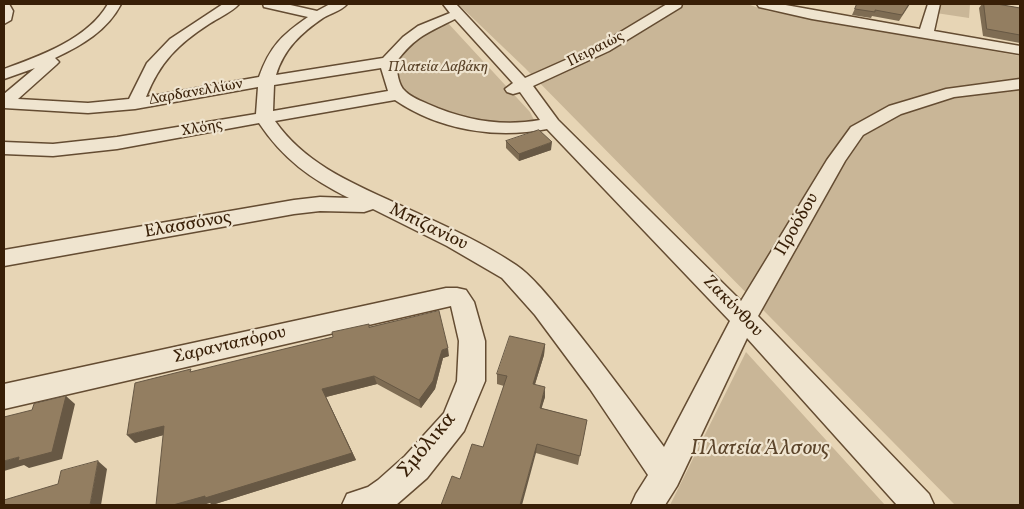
<!DOCTYPE html>
<meta charset="utf-8">
<style>
body{margin:0}
#map{position:relative;width:1024px;height:509px;overflow:hidden;background:#e7d5b5;font-family:Vollkorn,serif}
canvas{display:block}
.frame{position:absolute;inset:0;border:5px solid #381f07;pointer-events:none}
</style>
<div id="map">
<canvas width="1024" height="509"></canvas>
<div class="frame"></div>
</div>
<script>
const g = document.querySelector('canvas').getContext('2d');
g.lineJoin = 'round';
function fillPath(path, color) { g.fillStyle = color; g.fill(path, 'evenodd'); }
function strokePath(path, color, width, dash) { g.strokeStyle = color; g.lineWidth = width; g.lineCap = dash ? 'butt' : 'round'; g.setLineDash(dash || []); g.stroke(path); }
function label(font, color, halo, rows, align = 'center') {
  g.font = font + ' Vollkorn,serif'; g.lineWidth = 4.5; g.setLineDash([]); g.textBaseline = 'middle'; g.strokeStyle = halo; g.fillStyle = color; for (const [text, x, y, turn = 0] of rows) {
    g.save(); g.translate(x, y); g.rotate((+turn || 0) * Math.PI / 180); g.textAlign = isNaN(turn) ? turn : align; if (halo) g.strokeText(text, 0, 0); g.fillText(text, 0, 0); g.restore();
  }
}
const green = new Path2D(`
 M 458,4 L 747,4 L 768,11 L 1020,56 L 1020,505 L 955,505 L 525,68 Z
 M 938,4 L 970,4 L 969,18 L 936,13 Z
 M 447,22 L 530,112 L 534,120 C 489,128 440,117 403,90 L 397,69 L 398,59 L 417,36 Z
 M 746,352 L 885,505 L 670,505 Z`);
const minor = new Path2D(`
 M 4,4 L 9,4 L 13,11 L 11,20 L 4,24 Z
 M 108,4 L 121,4 C 107,31 82,45 55,58 L 59,62 L 56,65 L 18,99 L 88,103 L 129,99 L 147,63 L 170,39 L 223,4 L 239,4 C 232,12 218,18 209,24 C 178,44 160,62 146,97 L 259,77 C 270,46 282,35 308,17 L 264,7 L 263,4 L 286,4 L 317,11 L 330,4 L 347,4 C 341,11 331,13 323,18 C 301,33 284,49 276,75 L 383,58 L 403,37 L 418,26 L 450,13 L 443,4 L 456,4 L 525,78 L 599,45 L 667,4 L 682,4 L 681,7 L 609,51 L 533,86 L 558,120 L 741,301 L 827,160 L 851,127 L 889,106 L 946,89 L 1020,79 L 1020,89 L 954,97 L 901,114 L 863,135 L 845,161 L 758,316 L 929,494 L 934,505 L 897,505 L 747,338 L 677,486 L 665,505 L 631,505 L 636,494 L 648,475 L 590,389 L 535,315 L 502,278 L 447,246 L 373,209 L 364,212 L 320,211 L 294,214 L 4,266 L 4,250 L 294,200 L 320,197 L 349,198 C 311,179 283,159 259,123 L 117,149 L 53,156 L 4,154 L 4,142 L 53,144 L 117,137 L 256,114 L 258,87 L 135,109 L 88,113 L 4,108 L 4,94 L 35,68 L 4,79 L 4,69 C 40,56 88,39 108,4 ZM 455,19 L 513,83 L 505,89 L 507,92 L 513,94 L 520,92 L 540,120 C 501,127 464,120 428,104 C 421,101 411,97 405,91 C 398,85 397,71 396,62 C 416,36 427,33 455,19 ZM 381,68 L 388,91 L 273,111 L 274,85 ZM 395,100 C 439,130 495,139 547,129 L 730,321 L 664,447 C 633,405 603,364 570,323 C 556,306 534,277 516,265 C 477,239 434,221 391,201 C 347,181 304,162 275,121 Z
 M 757,4 L 780,4 L 920,29 L 928,4 L 940,4 L 934,31 L 1020,46 L 1020,54 L 812,19 L 759,7 Z
 M 446,288 L 457,288 L 466,290 L 474,302 L 485,341 L 485,381 L 464,431 L 427,478 L 396,505 L 342,505 L 347,494 L 368,487 L 378,480 L 405,456 L 444,413 L 457,381 L 459,341 L 451,306 L 4,409 L 4,384 Z`);
const wall = new Path2D(`
 M 857,4 L 910,4 L 899,21 L 872,16 L 871,18 L 852,15 Z
 M 982,4 L 997,4 L 1020,8 L 1020,43 L 983,36 L 979,8 Z
 M 506,141 L 551,150 L 519,161 L 506,148 Z
 M 369,324 L 369,327 L 449,356 L 443,358 L 435,389 L 421,408 L 377,384 L 326,397 L 356,460 L 212,505 L 163,435 L 135,443 L 193,372 L 333,337 Z
 M 545,344 L 544,355 L 535,384 L 545,397 L 541,408 L 587,420 L 578,465 L 536,453 L 460,479 L 483,447 L 504,386 L 497,384 L 497,374 Z`);
const shadedWall = new Path2D(`
 M 552,142 L 551,150 L 519,161 L 519,154 Z
 M 545,344 L 544,355 L 532,394 L 533,384 Z
 M 448,348 L 449,356 L 443,358 L 435,389 L 421,408 L 419,400 L 442,350 Z
 M 374,376 L 377,384 L 326,397 L 356,460 L 212,505 L 210,503 L 203,505 L 173,505 L 322,389 Z
 M 545,387 L 545,397 L 539,417 L 540,408 Z
 M 66,396 L 75,404 L 62,459 L 29,468 L 24,465 L 4,471 L 4,461 L 19,457 Z
 M 164,426 L 171,433 L 135,443 L 127,435 Z
 M 537,444 L 536,453 L 522,505 L 520,505 Z
 M 98,461 L 107,469 L 101,505 L 90,505 Z`);
const building = new Path2D(`
 M 857,4 L 909,4 L 902,15 L 875,10 L 875,12 L 855,9 Z
 M 984,4 L 997,4 L 1020,8 L 1020,35 L 987,29 Z
 M 539,130 L 552,142 L 519,154 L 506,141 Z
 M 439,311 L 448,348 L 442,350 L 433,381 L 419,400 L 374,376 L 322,389 L 352,453 L 205,498 L 205,496 L 173,505 L 156,505 L 164,426 L 127,435 L 135,383 L 191,369 L 190,372 L 333,337 L 332,332 L 369,324 L 369,327 Z
 M 510,336 L 545,344 L 533,384 L 545,387 L 540,408 L 587,420 L 580,456 L 537,444 L 520,505 L 441,505 L 452,476 L 460,479 L 472,444 L 483,447 L 507,376 L 497,374 Z
 M 66,396 L 52,452 L 18,461 L 19,457 L 4,461 L 4,417 L 32,410 L 34,404 Z
 M 98,461 L 90,505 L 4,505 L 4,500 L 58,484 L 61,471 Z`);
const farStreetnames = [
 ["Πειραιώς",596,50,-27],
 ["Δαρδανελλίων",196,93,-10],
 ["Χλόης",202,129,-10]
];
const farParknames = [
 ["Πλατεία Δαβάκη",438,68]
];
const streetNames = [
 ["Προόδου",798,225,-60],
 ["Ελασσόνος",188,226,-10],
 ["Μπιζανίου",428,228,26],
 ["Ζακύνθου",732,307,46],
 ["Σαρανταπόρου",230,346,-13]
];
const nearStreetnames = [
 ["Σμόλικα",428,446,-50]
];
const nearParknames = [
 ["Πλατεία Άλσους",760,450]
];
fillPath(green, '#c9b697');
strokePath(minor, '#644c32', 3);
fillPath(minor, '#efe4cf');
fillPath(wall, '#7e6c53');
fillPath(shadedWall, '#675844');
fillPath(building, '#937e61');
strokePath(building, '#675844', 1);
label('15px', '#381f07', '#efe4cf', farStreetnames);
label('italic 15px', '#5c452b', '#efe4cf', farParknames);
label('18px', '#381f07', '#efe4cf', streetNames);
label('21px', '#381f07', '#efe4cf', nearStreetnames);
label('italic 21px', '#5c452b', '#efe4cf', nearParknames);
</script>
